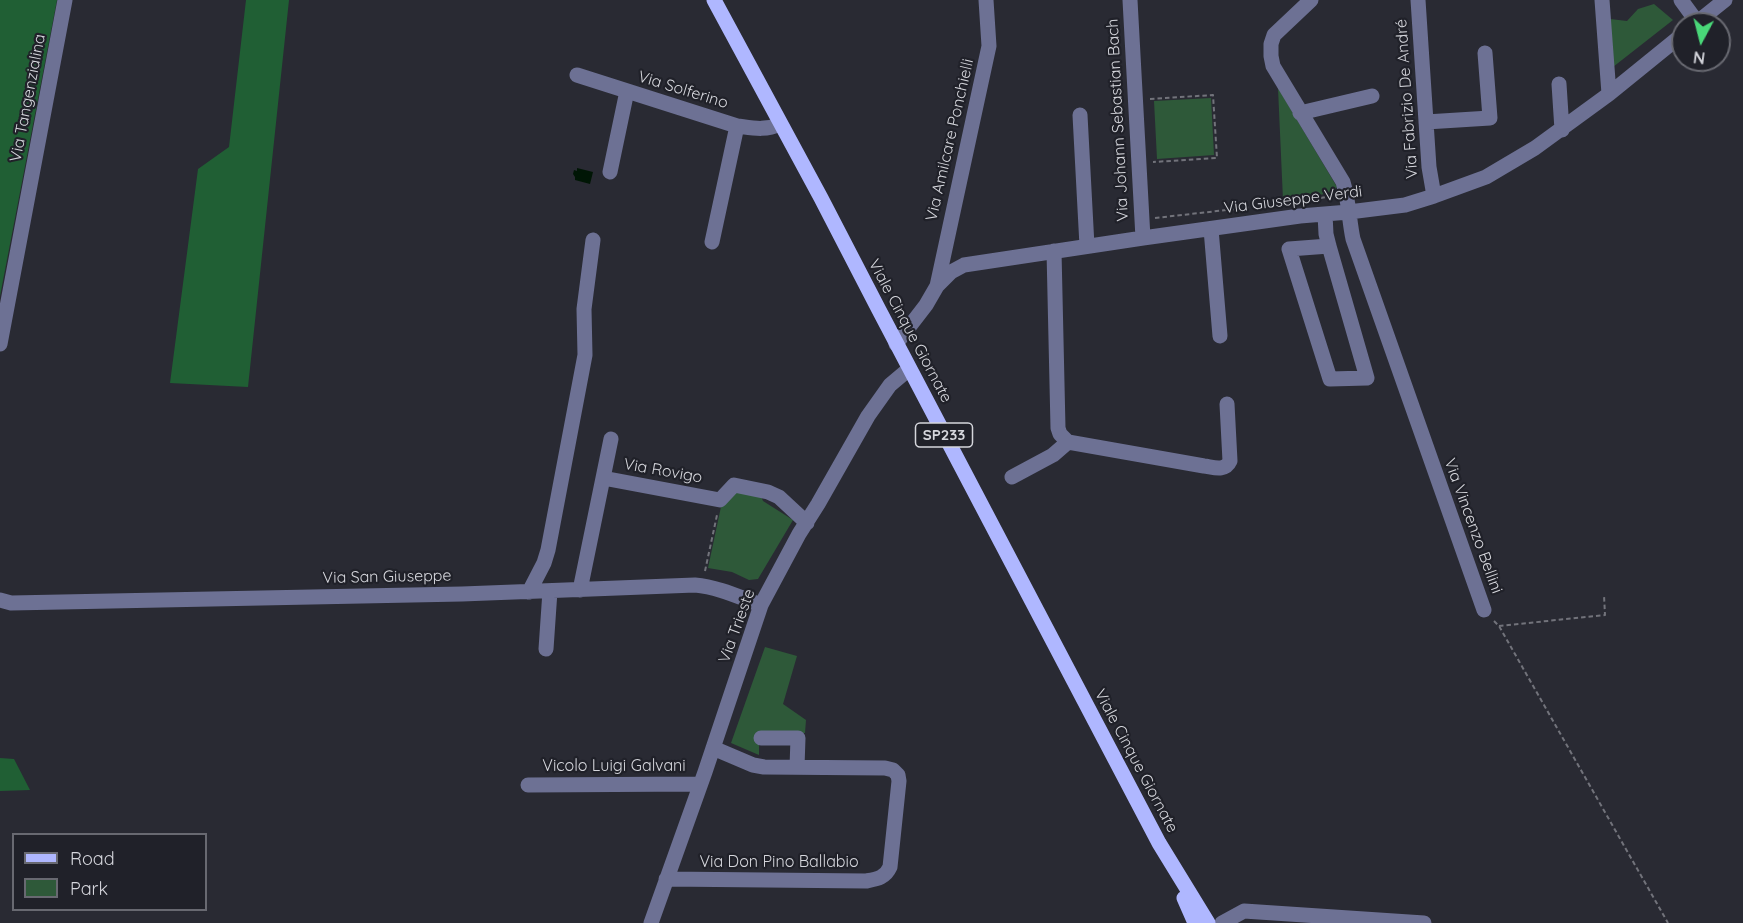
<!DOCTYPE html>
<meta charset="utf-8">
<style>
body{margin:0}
#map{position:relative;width:1743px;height:923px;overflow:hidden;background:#292a33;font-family:Quicksand,sans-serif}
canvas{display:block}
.legend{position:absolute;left:12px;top:833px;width:195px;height:78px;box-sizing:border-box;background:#202129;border:2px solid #686971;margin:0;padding:8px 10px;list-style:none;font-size:18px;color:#d5d6dc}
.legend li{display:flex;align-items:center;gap:12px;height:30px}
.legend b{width:30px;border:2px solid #686971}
.north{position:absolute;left:1671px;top:12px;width:60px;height:60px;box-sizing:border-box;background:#202129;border:2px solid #686971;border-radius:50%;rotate:187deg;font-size:16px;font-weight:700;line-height:24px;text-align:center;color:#d5d6dc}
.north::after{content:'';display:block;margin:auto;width:21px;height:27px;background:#49d778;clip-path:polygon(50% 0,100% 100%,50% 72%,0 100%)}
</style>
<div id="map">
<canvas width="1743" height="923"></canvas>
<ul class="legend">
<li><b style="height:8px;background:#afb7ff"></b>Road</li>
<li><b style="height:16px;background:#2e5939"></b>Park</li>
</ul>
<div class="north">N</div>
</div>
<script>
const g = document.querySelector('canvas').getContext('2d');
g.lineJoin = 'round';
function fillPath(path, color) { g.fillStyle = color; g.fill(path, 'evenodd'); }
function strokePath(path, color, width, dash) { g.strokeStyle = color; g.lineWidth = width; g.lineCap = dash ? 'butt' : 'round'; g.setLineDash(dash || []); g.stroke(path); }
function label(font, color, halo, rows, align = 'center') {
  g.font = font + ' Quicksand,sans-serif'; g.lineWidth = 4.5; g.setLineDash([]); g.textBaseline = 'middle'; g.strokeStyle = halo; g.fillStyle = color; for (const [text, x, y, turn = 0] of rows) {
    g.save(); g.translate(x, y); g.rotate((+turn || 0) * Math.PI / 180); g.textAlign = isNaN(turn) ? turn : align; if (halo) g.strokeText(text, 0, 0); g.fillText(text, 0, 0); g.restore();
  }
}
const green = new Path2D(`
 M 1654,4 L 1673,20 L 1613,67 L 1610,19 L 1627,21 L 1638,9 Z
 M 1278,88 L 1337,187 L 1332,193 L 1283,200 Z
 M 1211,98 L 1214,155 L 1157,159 L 1154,101 Z
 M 735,489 L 760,494 L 763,501 L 793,520 L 758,579 L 749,580 L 732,572 L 708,568 L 722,502 Z
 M 765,647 L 797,656 L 783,704 L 806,720 L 805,733 L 759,733 L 759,755 L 731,743 Z`);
const forest = new Path2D(`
 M 0,0 L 57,0 L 0,296 Z
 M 246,0 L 289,0 L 248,387 L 170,383 L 198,169 L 229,147 Z
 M 0,758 L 14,759 L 30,790 L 0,791 Z`);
const water = new Path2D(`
 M 577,168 L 593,172 L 590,184 L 575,180 L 575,177 L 573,174 L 574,170 L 577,171 Z`);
const path = new Path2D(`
 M 1150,99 L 1213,95 L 1217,158 L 1153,162
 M 1313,199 L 1334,196
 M 1155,218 L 1262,206
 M 705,571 L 717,515
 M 1494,621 L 1499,626 L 1668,923
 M 1499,626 L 1605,615 L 1604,595`);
const minor = new Path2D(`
 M 1130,0 L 1143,238
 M 1311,0 L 1274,35 L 1271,44 L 1271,56 L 1273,66 L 1343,182 C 1349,201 1349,220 1353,239 L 1484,610
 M 1418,0 L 1429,167 L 1434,196
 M 1602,0 L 1609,94
 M 1681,0 L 1697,22
 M 1695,24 L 1725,0
 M 577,75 L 737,126 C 753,128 765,131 780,124
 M 1559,84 L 1562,130
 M 1300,113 L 1372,96
 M 1080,115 L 1087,246
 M 1426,122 L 1490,118 L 1485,53
 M 610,172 L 627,91
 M 1325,214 L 1326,234 L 1329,246 L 1367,378 L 1330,379 L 1289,249 L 1329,246
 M 1211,229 L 1220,336
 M 712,242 L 737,126
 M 1054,251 L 1058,428 L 1060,434 L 1068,442 L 1204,466 C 1213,467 1225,472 1230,461 L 1227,404
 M 937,286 L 989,46 L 986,0
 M 0,344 L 65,0
 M 896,344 L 926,305 L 937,286 L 951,272 L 964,265 L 1143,238 L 1300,216 L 1349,212 L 1405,205 L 1434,196 L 1486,177 L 1535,148 L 1609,94 L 1683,34
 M 1012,477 L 1053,455 L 1068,442
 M 603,478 L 720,500 L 734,485 L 768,492 L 779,497 L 807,523
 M 580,590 L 611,439
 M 529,592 L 544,563 L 548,550 L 585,355 L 584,309 L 593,240
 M 0,600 L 11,603 L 462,594 L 695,585 C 718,587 739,597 761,605
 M 546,649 L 550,591
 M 761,738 L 798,738 L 797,767
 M 528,785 L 700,784
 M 666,879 L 866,881 C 877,879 885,878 890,867 L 899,781 L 898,775 L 893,770 L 885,768 L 764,767 L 753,765 L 713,748
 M 651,923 L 705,772 L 761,605 L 799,534 L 818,504 L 868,416 L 890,385 L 909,369
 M 1222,923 L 1244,911 L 1424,923`);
const major = new Path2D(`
 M 714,0 L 821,198 L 879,310 L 1159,843 L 1208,923
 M 1184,898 L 1195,923`);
const shields = [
 [944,435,57]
];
const shieldNames = [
 ["SP233",944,435]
];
const streetNames = [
 ["Via Solferino",683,90,17],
 ["Via Tangenzialina",28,98,-79],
 ["Via Fabrizio De André",1407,99,-94],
 ["Via Johann Sebastian Bach",1118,120,-93],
 ["Via Amilcare Ponchielli",950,140,-77],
 ["Via Giuseppe Verdi",1293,200,-7],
 ["Viale Cinque Giornate",910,331,62],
 ["Via Rovigo",663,471,10],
 ["Via Vincenzo Bellini",1473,526,70],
 ["Via San Giuseppe",387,577,-1],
 ["Via Trieste",737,626,-70],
 ["Viale Cinque Giornate",1136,761,62],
 ["Vicolo Luigi Galvani",614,766],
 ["Via Don Pino Ballabio",779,862]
];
fillPath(green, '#2e5939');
fillPath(forest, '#205f34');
fillPath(water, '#001605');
strokePath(path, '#72737b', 2, [4.5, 3]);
strokePath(minor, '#6d7194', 15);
strokePath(major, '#afb7ff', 15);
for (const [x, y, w] of shields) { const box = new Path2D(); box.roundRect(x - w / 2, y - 12, w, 24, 4.5); g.fillStyle = '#202129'; g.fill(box); strokePath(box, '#d5d6dc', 1.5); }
label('bold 15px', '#d5d6dc', null, shieldNames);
label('16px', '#d5d6dc', '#202129', streetNames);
</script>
